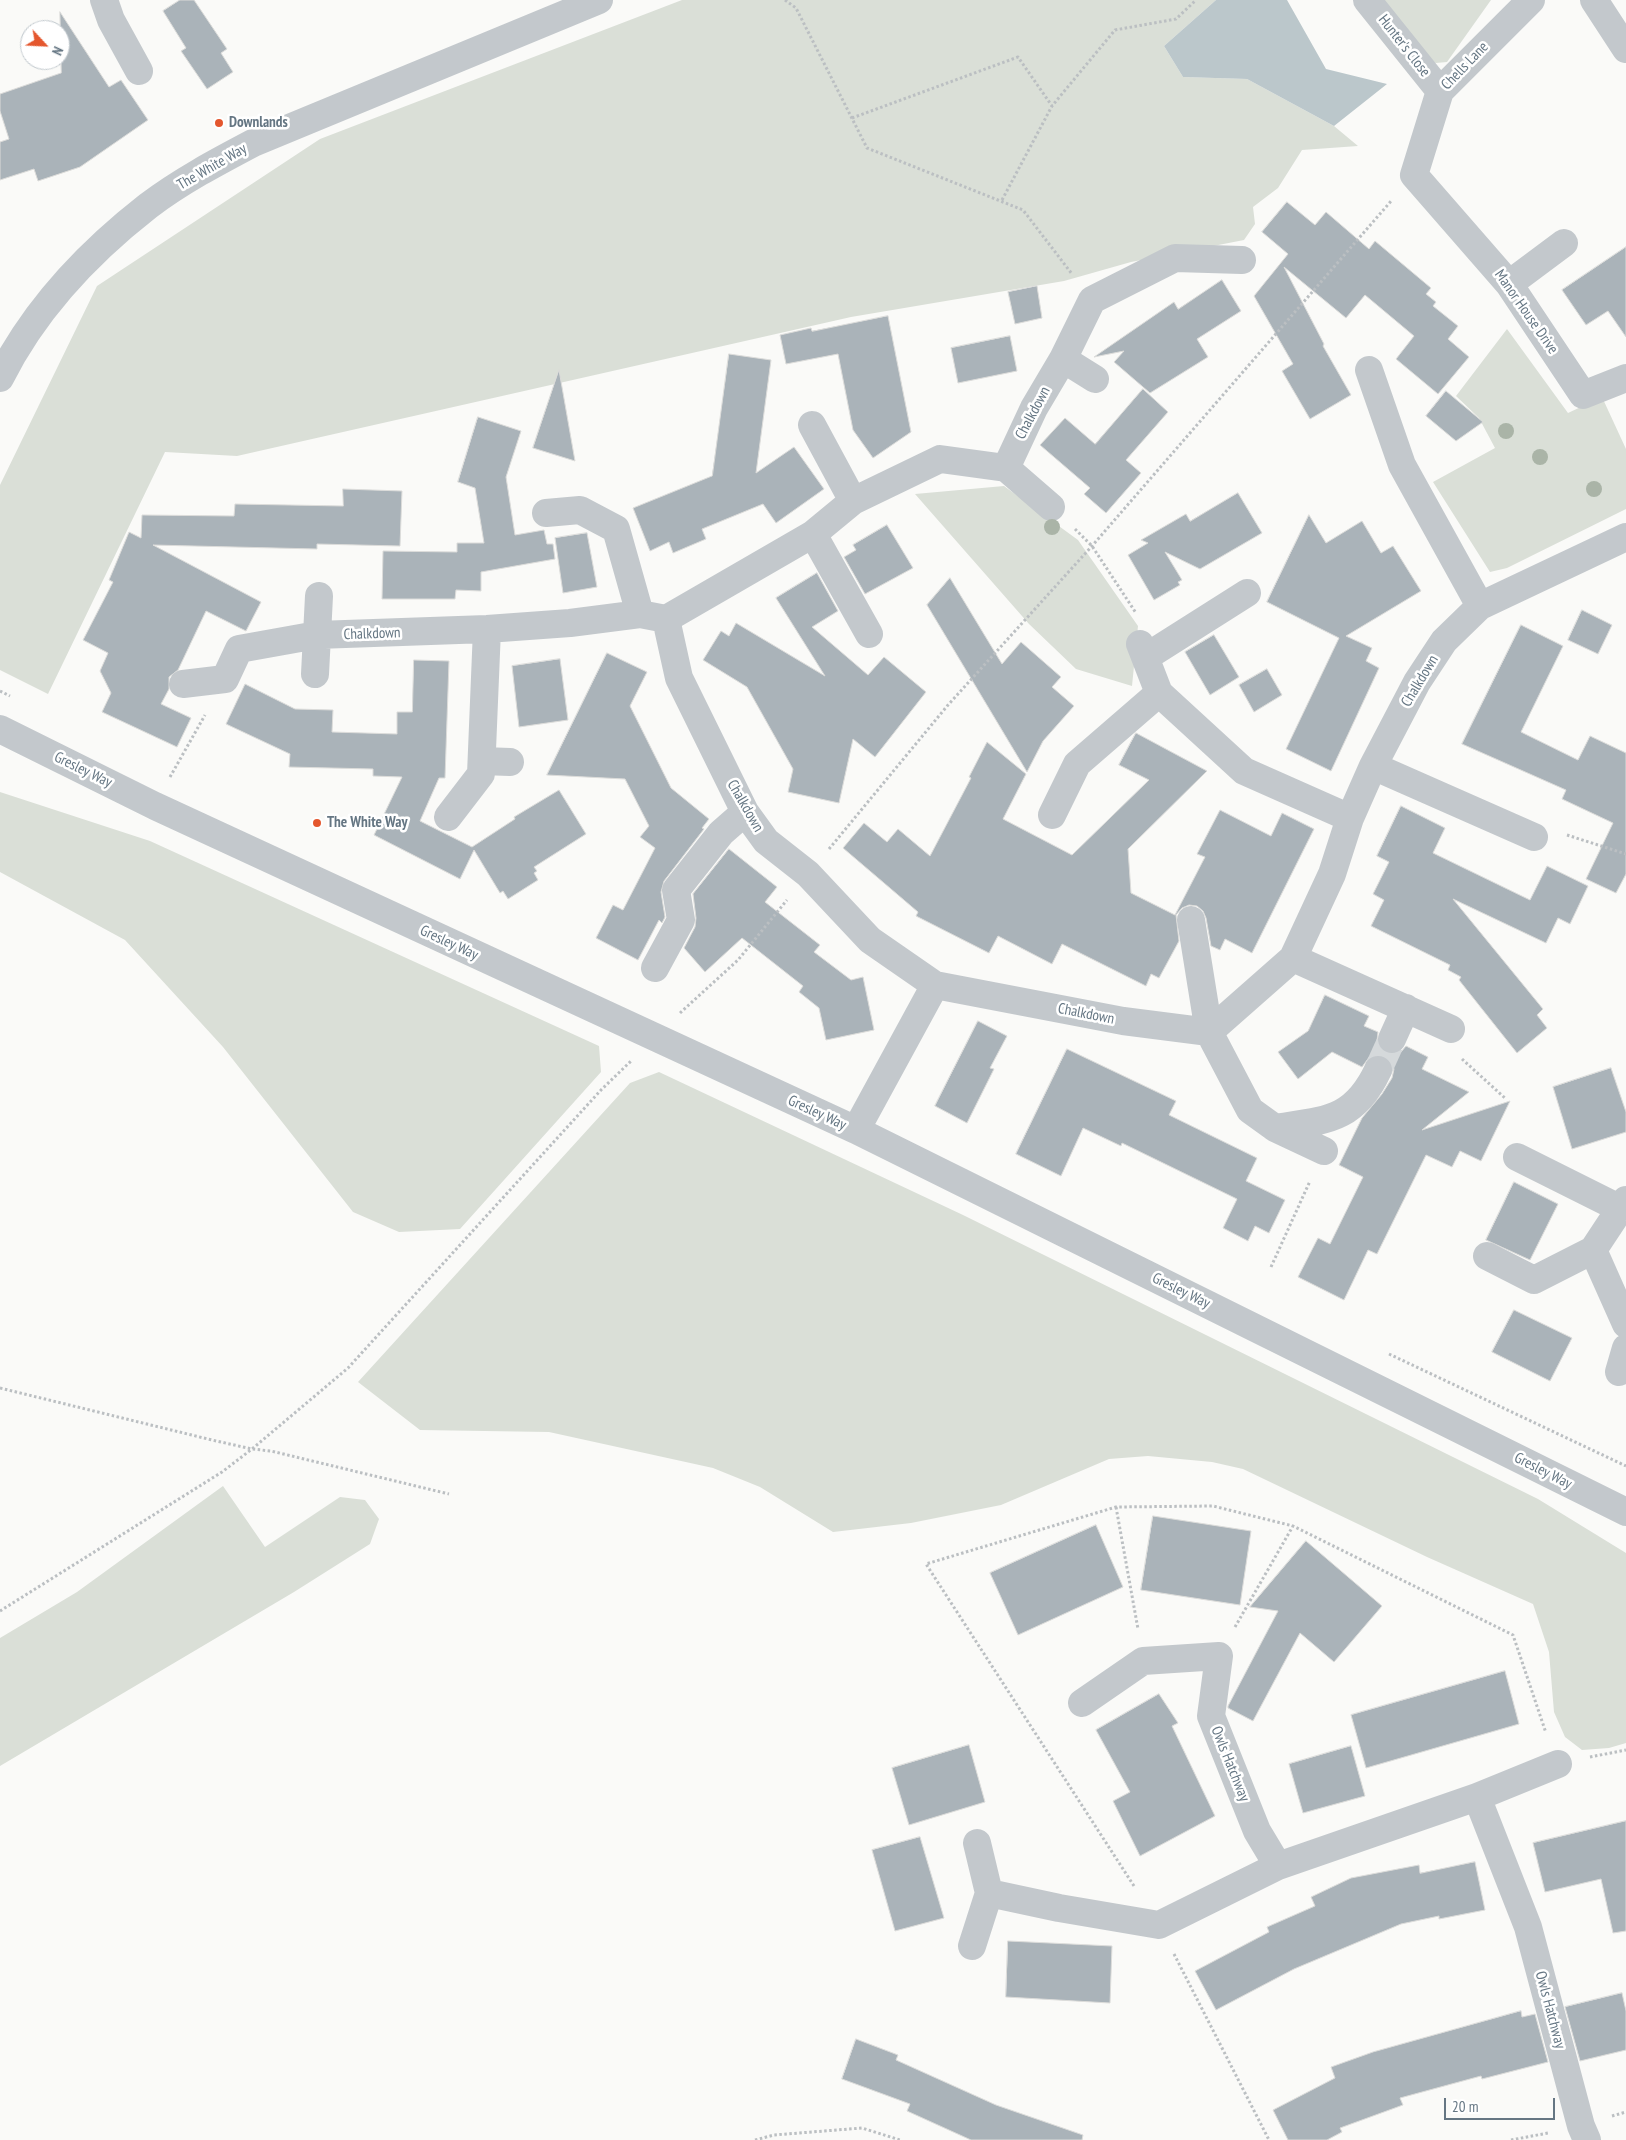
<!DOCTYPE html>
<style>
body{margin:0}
#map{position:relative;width:1626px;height:2140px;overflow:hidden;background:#fafaf8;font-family:"PT Sans Narrow",sans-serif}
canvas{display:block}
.north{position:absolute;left:20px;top:20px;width:50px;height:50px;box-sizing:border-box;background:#fff;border:1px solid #c1c8cd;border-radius:50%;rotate:115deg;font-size:14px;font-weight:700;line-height:20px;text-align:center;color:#657683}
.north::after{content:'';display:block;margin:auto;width:18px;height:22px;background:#e4572e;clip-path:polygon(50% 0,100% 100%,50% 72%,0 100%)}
.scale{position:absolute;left:1444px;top:2098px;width:111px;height:22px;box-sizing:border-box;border:2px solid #657683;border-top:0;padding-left:6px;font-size:15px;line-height:18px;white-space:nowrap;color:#657683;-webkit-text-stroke:4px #fff;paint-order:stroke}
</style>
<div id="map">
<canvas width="1626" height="2140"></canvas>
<div class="north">N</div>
<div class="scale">20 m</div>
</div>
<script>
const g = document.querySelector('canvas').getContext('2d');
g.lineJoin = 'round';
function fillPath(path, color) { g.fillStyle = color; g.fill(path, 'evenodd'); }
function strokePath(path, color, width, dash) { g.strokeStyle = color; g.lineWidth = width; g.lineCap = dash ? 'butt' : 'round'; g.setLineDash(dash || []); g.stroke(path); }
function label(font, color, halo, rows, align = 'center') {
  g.font = font + ' "PT Sans Narrow",sans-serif'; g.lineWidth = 5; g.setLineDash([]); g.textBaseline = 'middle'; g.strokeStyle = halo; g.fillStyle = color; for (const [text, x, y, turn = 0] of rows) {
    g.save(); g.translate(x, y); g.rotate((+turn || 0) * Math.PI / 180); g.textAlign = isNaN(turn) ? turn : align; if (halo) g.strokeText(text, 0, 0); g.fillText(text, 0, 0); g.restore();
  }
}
const green = new Path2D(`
 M 682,0 L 1216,0 L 1164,46 L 1183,77 L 1247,79 L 1334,126 L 1358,146 L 1302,150 L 1278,188 L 1253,207 L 1255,224 L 1244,240 L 1131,262 L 1064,281 L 851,317 L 237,456 L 165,452 L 48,694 L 0,670 L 0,485 L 97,286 L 320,139 Z
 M 1374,0 L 1491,0 L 1447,62 L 1436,63 L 1421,60 Z
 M 1507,329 L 1568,413 L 1602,397 L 1626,449 L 1626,509 L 1507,568 L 1490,572 L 1433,482 L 1495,448 L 1479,418 L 1456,396 Z
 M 1004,486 L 1078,540 L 1138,626 L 1132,686 L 1076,669 L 1029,624 L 915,494 Z
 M 0,792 L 150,841 L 599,1046 L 601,1072 L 460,1229 L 399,1232 L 353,1212 L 223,1047 L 125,940 L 0,872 Z
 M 659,1072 L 963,1215 L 1538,1499 L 1626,1553 L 1626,1743 L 1609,1748 L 1582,1750 L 1565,1737 L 1554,1712 L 1549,1652 L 1533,1604 L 1427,1557 L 1243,1469 L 1212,1462 L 1148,1456 L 1109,1459 L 1001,1505 L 911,1523 L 833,1532 L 760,1487 L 713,1468 L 549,1432 L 420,1430 L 358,1382 L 630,1083 Z
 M 223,1486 L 265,1547 L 340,1497 L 365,1500 L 379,1519 L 370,1544 L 294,1592 L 0,1766 L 0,1638 L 77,1592 Z`);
const water = new Path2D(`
 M 1216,0 L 1287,0 L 1326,69 L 1387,84 L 1334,126 L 1247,79 L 1183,77 L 1164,46 Z`);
const building = new Path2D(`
 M 180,0 L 194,0 L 227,49 L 221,53 L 233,72 L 207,89 L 181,51 L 186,48 L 163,11 Z
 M 60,12 L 109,87 L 121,80 L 148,120 L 80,167 L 38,181 L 34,169 L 0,180 L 0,142 L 9,139 L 0,111 L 0,94 L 61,73 Z
 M 1287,202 L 1315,225 L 1326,212 L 1369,249 L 1375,241 L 1431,288 L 1426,294 L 1436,302 L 1433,306 L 1458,326 L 1448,339 L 1469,357 L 1438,394 L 1396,359 L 1414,336 L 1365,295 L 1346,318 L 1284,267 L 1324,344 L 1323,346 L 1351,395 L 1310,419 L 1282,371 L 1293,364 L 1254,296 L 1288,254 L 1262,232 Z
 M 1626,247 L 1626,337 L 1608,311 L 1586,325 L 1562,290 Z
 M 1222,280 L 1241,311 L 1197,339 L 1208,357 L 1150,393 L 1114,362 L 1124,351 L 1094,357 L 1174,302 L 1178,309 Z
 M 1037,286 L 1042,318 L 1015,324 L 1008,292 Z
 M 888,316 L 911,432 L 873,458 L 853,430 L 838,354 L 786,364 L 780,335 L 811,328 L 812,331 Z
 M 1010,336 L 1017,371 L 958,383 L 951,348 Z
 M 729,354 L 771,360 L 756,473 L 794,447 L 824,489 L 776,523 L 763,504 L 702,529 L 706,539 L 673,553 L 669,542 L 650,551 L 633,508 L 712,476 Z
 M 559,370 L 575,461 L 533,448 Z
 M 1143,389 L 1168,412 L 1126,460 L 1141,473 L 1106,513 L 1084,494 L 1090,488 L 1040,445 L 1065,418 L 1095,444 Z
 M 1446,391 L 1483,422 L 1456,441 L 1426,416 Z
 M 478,417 L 521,431 L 506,477 L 515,535 L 544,530 L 547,544 L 553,544 L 555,559 L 481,572 L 481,591 L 456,590 L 455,599 L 382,599 L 383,551 L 457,552 L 457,543 L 484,543 L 475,488 L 458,482 Z
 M 343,489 L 402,491 L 400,546 L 317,544 L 317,549 L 153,545 L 261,602 L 246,631 L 206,611 L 178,670 L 169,677 L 169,689 L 161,704 L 191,718 L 177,747 L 102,712 L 111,693 L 100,671 L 108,653 L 83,640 L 113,582 L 109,580 L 129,532 L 141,538 L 142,515 L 234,516 L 235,504 L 343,506 Z
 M 1238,493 L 1262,533 L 1200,569 L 1165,552 L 1182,580 L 1178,582 L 1180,585 L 1154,600 L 1128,555 L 1148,543 L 1141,540 L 1186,514 L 1190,521 Z
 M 1309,515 L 1326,543 L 1362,521 L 1381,553 L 1393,546 L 1421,591 L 1346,636 L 1372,648 L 1366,661 L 1379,668 L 1331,771 L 1286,749 L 1339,638 L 1267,602 Z
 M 887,525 L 913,568 L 865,594 L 844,557 L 856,550 L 853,545 Z
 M 587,533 L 597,587 L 563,593 L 555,538 Z
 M 817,573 L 838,611 L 812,627 L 868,675 L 884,657 L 926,692 L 875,757 L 853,739 L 839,803 L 788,792 L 793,769 L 747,687 L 703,660 L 721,631 L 729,636 L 736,623 L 825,676 L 776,598 Z
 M 950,578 L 1002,664 L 1021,642 L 1061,677 L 1052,687 L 1074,706 L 1043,741 L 1027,772 L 927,605 Z
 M 1582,610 L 1612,625 L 1598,654 L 1568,640 Z
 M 1521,625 L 1563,646 L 1521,732 L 1578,760 L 1590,736 L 1626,753 L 1626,874 L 1616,893 L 1586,879 L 1613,823 L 1562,799 L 1566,790 L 1462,744 Z
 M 1214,635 L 1239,677 L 1210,695 L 1185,652 Z
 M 607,653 L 647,672 L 630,706 L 671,788 L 709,819 L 702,828 L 704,829 L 664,881 L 661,892 L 665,917 L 662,923 L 659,920 L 638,960 L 596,938 L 613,905 L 623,910 L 655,848 L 640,837 L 649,826 L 625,779 L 547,775 Z
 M 560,659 L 568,720 L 519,727 L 512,666 Z
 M 414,660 L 449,661 L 445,778 L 439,778 L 420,821 L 472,847 L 515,819 L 514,817 L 559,790 L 586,834 L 534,867 L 537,871 L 534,873 L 538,880 L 508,899 L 503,891 L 500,893 L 474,850 L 460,879 L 374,835 L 402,777 L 373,776 L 373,769 L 289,767 L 290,754 L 226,724 L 245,684 L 295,709 L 333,710 L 332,732 L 397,734 L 397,712 L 412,712 Z
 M 1267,669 L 1282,695 L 1254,712 L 1239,685 Z
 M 1136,733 L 1207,771 L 1128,849 L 1131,893 L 1175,915 L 1205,857 L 1197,854 L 1220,810 L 1271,836 L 1282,813 L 1314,829 L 1252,953 L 1225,939 L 1220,950 L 1211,946 L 1206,918 L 1203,911 L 1197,906 L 1189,905 L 1182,908 L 1176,915 L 1179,941 L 1159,978 L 1151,974 L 1146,986 L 1062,944 L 1052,964 L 998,936 L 989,953 L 916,916 L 918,912 L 843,848 L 864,823 L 887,842 L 898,829 L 930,856 L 971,778 L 969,777 L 987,742 L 1026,774 L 1003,819 L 1072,855 L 1149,780 L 1119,765 Z
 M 1401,806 L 1445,828 L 1433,853 L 1530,900 L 1547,866 L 1588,886 L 1570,924 L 1558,918 L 1546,943 L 1453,899 L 1543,1009 L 1537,1015 L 1547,1028 L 1517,1053 L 1459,980 L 1461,977 L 1448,970 L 1450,965 L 1371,926 L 1384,900 L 1373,894 L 1389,862 L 1377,856 Z
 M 729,849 L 777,887 L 765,902 L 820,945 L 814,952 L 851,980 L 863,977 L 874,1030 L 826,1040 L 819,1008 L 799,992 L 803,986 L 742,938 L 705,972 L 684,948 L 695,927 L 696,918 L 693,894 Z
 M 1325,995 L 1369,1016 L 1364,1026 L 1378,1032 L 1377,1041 L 1379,1048 L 1385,1053 L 1394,1054 L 1401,1052 L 1406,1046 L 1428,1057 L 1422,1069 L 1469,1092 L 1422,1130 L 1510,1101 L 1481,1161 L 1460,1151 L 1452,1167 L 1426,1155 L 1377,1254 L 1368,1250 L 1344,1300 L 1298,1277 L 1318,1238 L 1330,1244 L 1363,1177 L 1339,1165 L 1362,1118 L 1382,1094 L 1392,1078 L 1394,1069 L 1391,1062 L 1385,1056 L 1377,1054 L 1370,1056 L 1362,1067 L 1332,1052 L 1298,1079 L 1278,1052 L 1308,1031 Z
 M 978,1021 L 1007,1036 L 990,1068 L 994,1069 L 967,1123 L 935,1106 Z
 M 1067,1049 L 1176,1101 L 1169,1115 L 1257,1158 L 1246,1181 L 1285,1200 L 1269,1233 L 1255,1226 L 1248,1241 L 1223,1228 L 1237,1199 L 1122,1143 L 1121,1146 L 1083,1128 L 1061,1176 L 1016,1154 Z
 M 1611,1068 L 1626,1112 L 1626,1132 L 1572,1149 L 1553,1087 Z
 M 1514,1182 L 1558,1204 L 1530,1260 L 1486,1240 Z
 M 1514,1310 L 1572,1338 L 1550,1381 L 1492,1352 Z
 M 1153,1516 L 1251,1531 L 1240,1605 L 1141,1590 Z
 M 1096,1525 L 1123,1587 L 1018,1635 L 990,1573 Z
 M 1306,1541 L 1382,1606 L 1334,1662 L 1300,1633 L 1253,1721 L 1228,1708 L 1228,1706 L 1278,1611 L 1250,1607 Z
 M 1505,1671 L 1519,1724 L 1366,1768 L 1351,1715 Z
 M 1159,1694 L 1178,1723 L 1172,1726 L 1215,1816 L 1140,1856 L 1113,1801 L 1130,1792 L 1096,1730 Z
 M 969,1745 L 985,1802 L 909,1825 L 892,1768 Z
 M 1351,1746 L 1365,1796 L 1303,1813 L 1289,1764 Z
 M 1626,1821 L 1626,1931 L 1613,1933 L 1601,1879 L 1545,1892 L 1533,1843 Z
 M 920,1837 L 944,1918 L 895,1931 L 872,1850 Z
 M 1475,1862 L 1485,1910 L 1439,1919 L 1439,1916 L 1401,1924 L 1294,1969 L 1216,2010 L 1195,1971 L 1269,1932 L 1267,1927 L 1315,1906 L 1311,1897 L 1351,1878 L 1419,1865 L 1420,1873 Z
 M 1008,1941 L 1112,1946 L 1110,2003 L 1006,1997 Z
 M 1622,1993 L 1626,2011 L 1626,2050 L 1580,2061 L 1565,2007 Z
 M 1521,2011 L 1522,2017 L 1535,2014 L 1548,2062 L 1482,2079 L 1481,2076 L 1400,2098 L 1403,2105 L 1340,2128 L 1342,2132 L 1327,2140 L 1288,2140 L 1273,2110 L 1335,2078 L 1331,2067 L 1373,2052 Z
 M 856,2039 L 898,2055 L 896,2060 L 996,2105 L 1083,2135 L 1082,2140 L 971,2140 L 907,2111 L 910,2104 L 842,2079 Z`);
const minorTunnel = new Path2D(`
 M 1378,1070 L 1392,1039`);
const path = new Path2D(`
 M 785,0 L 796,8 L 867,148 L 1023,210 L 1072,274
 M 852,118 L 1018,57 L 1052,106
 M 1002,200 L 1052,106 L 1115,30 L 1176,19 L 1196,0
 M 1075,529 L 1092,546 L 1136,613
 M 0,691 L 10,696
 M 170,777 L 205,715
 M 1567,835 L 1626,854
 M 829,849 L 948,705 L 1092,546 L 1392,200
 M 680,1013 L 738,960 L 787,900
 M 1462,1059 L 1506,1099
 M 1271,1267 L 1310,1181
 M 1389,1354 L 1626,1466
 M 0,1388 L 212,1440 L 252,1449 L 271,1451 L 449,1494
 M 1116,1507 L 1138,1629
 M 0,1611 L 222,1472 L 252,1449 L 348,1368 L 601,1090 L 631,1061
 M 1235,1627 L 1293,1526
 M 1590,1757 L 1626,1750
 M 1134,1886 L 926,1564 L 1116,1507 L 1213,1506 L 1293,1526 L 1513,1635 L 1546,1733
 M 1174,1954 L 1269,2140
 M 1612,2116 L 1626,2112
 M 755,2140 L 774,2135 L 862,2128 L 900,2140
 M 1511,2140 L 1548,2133`);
const minor = new Path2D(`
 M 104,0 L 111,20 L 139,71
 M 1367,0 L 1440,91
 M 1531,0 L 1440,91 L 1414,175 L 1509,284 L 1583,395 L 1626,378
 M 1594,0 L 1626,49
 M 1509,284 L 1564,243
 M 1063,359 L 1095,379
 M 1369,370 L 1402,465 L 1480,606
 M 0,378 C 34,310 89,252 148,206 C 181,181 217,162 253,143 L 599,0
 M 812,425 L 853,501
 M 1006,468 L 1034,408 L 1063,359 L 1092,300 L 1175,258 L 1242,260
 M 546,513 L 580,510 L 616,529 L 640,614
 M 813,534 L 869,634
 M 666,619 L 679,678 L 745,812 L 766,841 L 808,874 L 870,940 L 935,985 L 1123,1021 L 1209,1032 L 1293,958 L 1332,874 L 1350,818 L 1373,766 L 1417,682 L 1444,641 L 1480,606 L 1626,537
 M 1140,644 L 1159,693 L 1244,771 L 1350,818
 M 1146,657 L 1247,593
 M 315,674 L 319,596
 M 183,684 L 225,679 L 239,649 L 317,635 L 487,629 L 570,623 L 640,614 L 666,619 L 813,534 L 853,501 L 940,459 L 1006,468 L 1051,507
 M 0,729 L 155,806 L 856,1130 L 1626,1512
 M 482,761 L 510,762
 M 1373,766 L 1534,837
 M 1052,815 L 1077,764 L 1159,693
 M 448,817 L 481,774 L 487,629
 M 1191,920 L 1209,1032 L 1250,1110 L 1275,1128 L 1324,1151
 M 1293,958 L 1451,1029
 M 655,968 L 681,920 L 676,890 L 721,833 L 745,812
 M 1392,1039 L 1406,1008
 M 1275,1128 C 1326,1120 1354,1121 1378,1070
 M 856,1130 L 935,985
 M 1517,1157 L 1619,1208
 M 1593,1250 L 1626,1324
 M 1593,1250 L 1626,1200
 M 1487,1256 L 1534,1280 L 1593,1250
 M 1619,1372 L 1626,1348
 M 1082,1703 L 1143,1661 L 1219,1656 L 1211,1716 L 1257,1831 L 1278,1866
 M 1477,1797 L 1528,1927 L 1581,2126 L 1587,2140
 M 989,1893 L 1059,1908 L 1159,1925 L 1278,1866 L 1477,1797 L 1558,1764
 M 972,1946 L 989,1893 L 977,1843`);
const trees = [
 [1506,431],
 [1540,457],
 [1594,489],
 [1052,527]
];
const markers = [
 [219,123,5,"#e4572e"],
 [317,823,5,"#e4572e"]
];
const streetNames = [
 ["Hunter's Close",1404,46,52],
 ["Chells Lane",1465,66,-46],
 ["The White Way",212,167,-30],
 ["Manor House Drive",1526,312,55],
 ["Chalkdown",1033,413,-62],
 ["Chalkdown",372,634,-2],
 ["Chalkdown",1420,681,-59],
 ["Gresley Way",83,770,26],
 ["Chalkdown",745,806,60],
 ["Gresley Way",449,943,25],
 ["Chalkdown",1086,1014,11],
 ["Gresley Way",817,1113,25],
 ["Gresley Way",1181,1291,26],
 ["Gresley Way",1543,1471,27],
 ["Owls Hatchway",1230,1764,68],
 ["Owls Hatchway",1550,2010,75]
];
const poiNames = [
 ["Downlands",229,123],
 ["The White Way",327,823]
];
fillPath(green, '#dadfd7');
fillPath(water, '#bbc7cb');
fillPath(building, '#aab3b9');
strokePath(building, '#dcdcda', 1);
strokePath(minorTunnel, '#d5d9db', 28, [28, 14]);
strokePath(path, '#bbbfc2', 3, [2.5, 2.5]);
strokePath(minor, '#c3c8cc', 28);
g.fillStyle = '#aab4a7';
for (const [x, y] of trees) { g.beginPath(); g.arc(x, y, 8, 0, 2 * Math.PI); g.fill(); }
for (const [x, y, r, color] of markers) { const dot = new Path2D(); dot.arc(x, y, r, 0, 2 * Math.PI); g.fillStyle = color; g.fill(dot); strokePath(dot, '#fff', 2); }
label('15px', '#657683', '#fff', streetNames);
label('bold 15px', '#657683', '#fff', poiNames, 'left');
</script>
